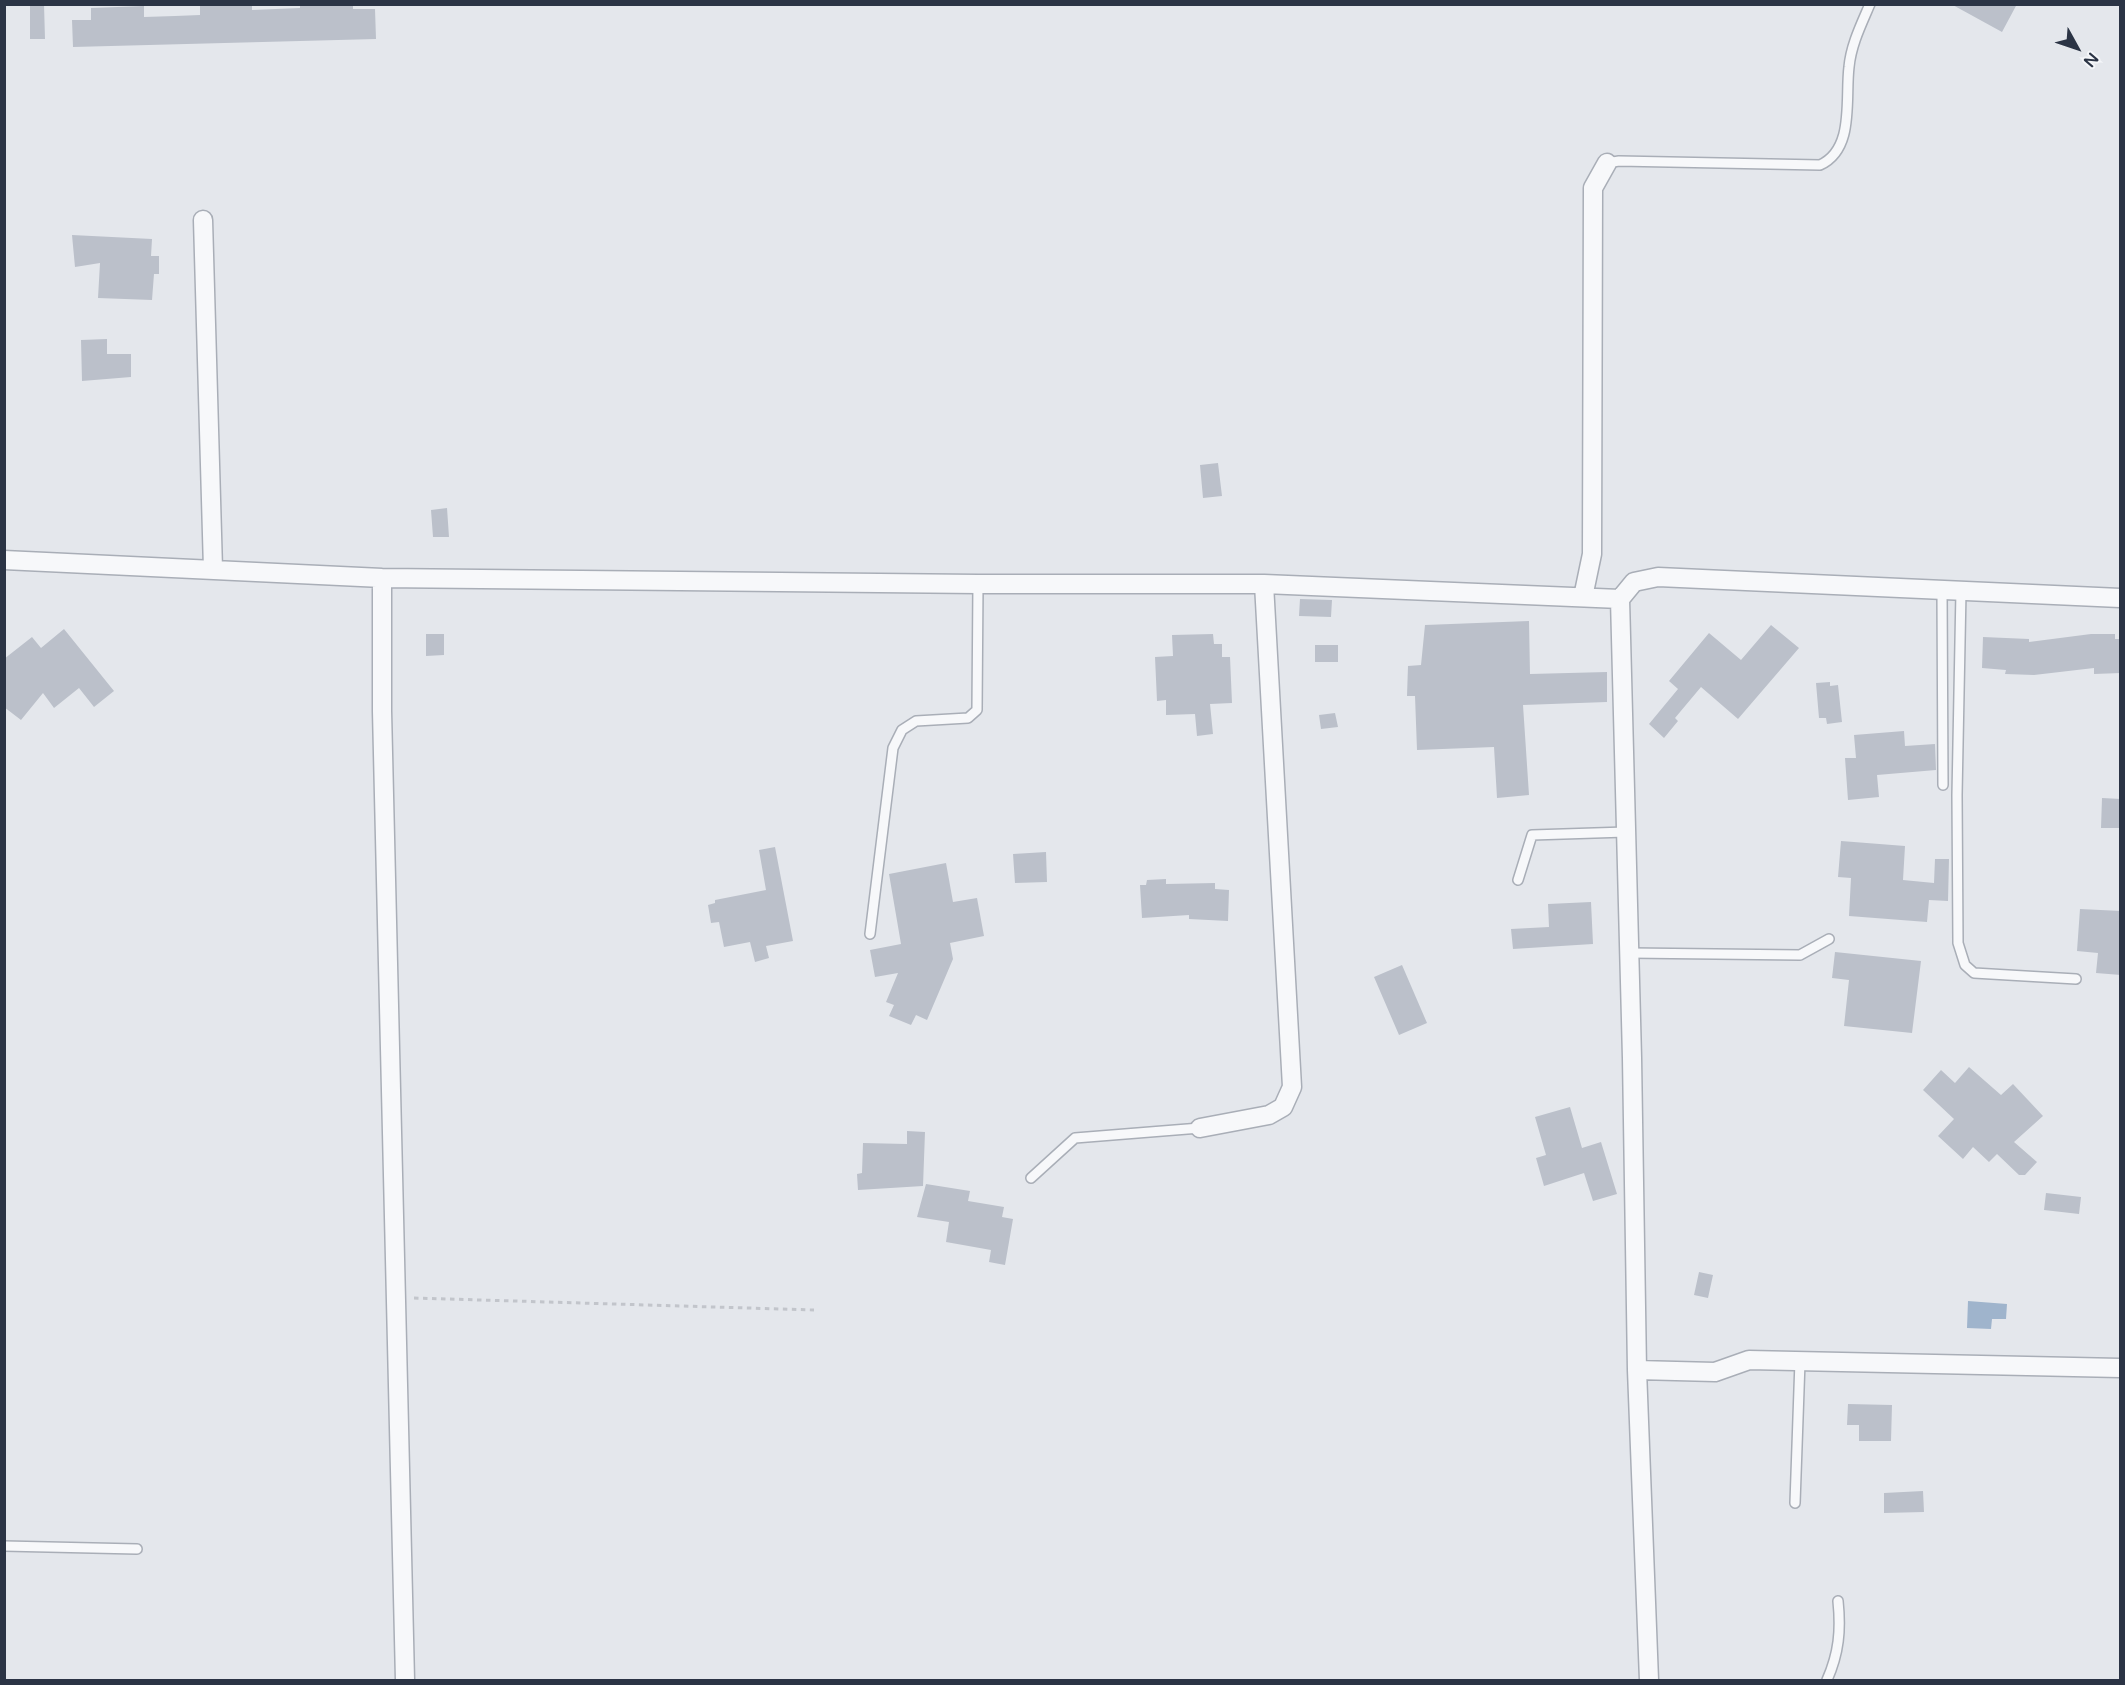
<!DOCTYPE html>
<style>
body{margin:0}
#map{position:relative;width:2125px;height:1685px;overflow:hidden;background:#e4e7ec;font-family:"Varela Round",sans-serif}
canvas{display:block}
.frame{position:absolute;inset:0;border:6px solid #2b3445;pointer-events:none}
.north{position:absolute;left:2047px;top:18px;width:60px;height:60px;-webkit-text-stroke:4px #f4f6f9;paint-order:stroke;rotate:130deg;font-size:16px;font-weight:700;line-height:24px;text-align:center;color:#2b3445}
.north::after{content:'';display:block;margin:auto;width:21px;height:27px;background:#2b3445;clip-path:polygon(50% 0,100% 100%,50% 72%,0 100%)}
</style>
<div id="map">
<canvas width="2125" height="1685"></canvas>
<div class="frame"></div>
<div class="north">N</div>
</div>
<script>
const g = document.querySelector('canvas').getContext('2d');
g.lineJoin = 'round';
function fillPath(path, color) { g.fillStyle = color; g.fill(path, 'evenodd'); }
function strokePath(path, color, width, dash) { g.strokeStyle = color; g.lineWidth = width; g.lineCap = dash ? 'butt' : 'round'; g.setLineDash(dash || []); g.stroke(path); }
const water = new Path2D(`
 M 1968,1301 L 2007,1304 L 2006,1319 L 1992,1319 L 1991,1329 L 1967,1328 Z`);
const building = new Path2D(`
 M 30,4 L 44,4 L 45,39 L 30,39 Z
 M 200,4 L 252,4 L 252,10 L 300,8 L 300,4 L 353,4 L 353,9 L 375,9 L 376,39 L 73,47 L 72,20 L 91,20 L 91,8 L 144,6 L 144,17 L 175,16 L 200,15 Z
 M 1951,4 L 2017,4 L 2002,32 Z
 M 72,235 L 152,239 L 151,256 L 159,256 L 159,274 L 154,274 L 152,300 L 98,298 L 100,263 L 75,267 Z
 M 107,339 L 107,354 L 131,354 L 131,377 L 82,381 L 81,340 Z
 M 1218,463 L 1222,496 L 1203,498 L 1200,465 Z
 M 447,508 L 449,537 L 433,537 L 431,510 Z
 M 1300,599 L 1332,600 L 1331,617 L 1299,616 Z
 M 1529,621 L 1530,674 L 1607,672 L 1607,702 L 1523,705 L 1529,795 L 1497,798 L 1494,747 L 1417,750 L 1415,696 L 1407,696 L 1408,666 L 1421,665 L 1425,625 Z
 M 1771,625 L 1799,648 L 1738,719 L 1701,687 L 1675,718 L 1678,721 L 1664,738 L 1649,724 L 1678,689 L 1669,681 L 1709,633 L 1741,660 Z
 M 64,629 L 114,691 L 94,707 L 79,688 L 54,708 L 43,693 L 21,720 L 4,707 L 4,659 L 32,637 L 41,648 Z
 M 426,634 L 444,634 L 444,655 L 426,656 Z
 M 1213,634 L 1214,644 L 1222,644 L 1222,657 L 1230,657 L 1232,703 L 1210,704 L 1213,734 L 1197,736 L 1195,714 L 1166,715 L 1166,700 L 1157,701 L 1155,657 L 1173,656 L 1172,635 Z
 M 2091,634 L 2115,634 L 2115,639 L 2121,639 L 2121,673 L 2094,674 L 2094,668 L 2034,675 L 2005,674 L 2006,670 L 1982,668 L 1983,637 L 2029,639 L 2029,642 Z
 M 1315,645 L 1338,645 L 1338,662 L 1315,662 Z
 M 1830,682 L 1830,686 L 1838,685 L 1842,722 L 1827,724 L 1826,718 L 1819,718 L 1816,683 Z
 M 1335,713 L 1338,727 L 1321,729 L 1319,715 Z
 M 1904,731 L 1905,746 L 1935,744 L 1936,770 L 1877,775 L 1879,797 L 1848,800 L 1845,758 L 1856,758 L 1854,735 Z
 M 2102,798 L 2121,799 L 2121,828 L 2101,828 Z
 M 1841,841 L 1905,846 L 1903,880 L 1934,883 L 1935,859 L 1949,859 L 1948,901 L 1929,900 L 1927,922 L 1849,916 L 1851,878 L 1838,877 Z
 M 775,847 L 793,941 L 766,946 L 769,958 L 755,962 L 750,942 L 724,947 L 719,922 L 711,923 L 708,905 L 715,903 L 715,900 L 766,890 L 759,850 Z
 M 1046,852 L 1047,882 L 1015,883 L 1013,854 Z
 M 946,863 L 953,902 L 977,898 L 984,936 L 950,943 L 953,959 L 927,1020 L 916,1015 L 911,1025 L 889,1016 L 894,1005 L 886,1002 L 898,973 L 875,977 L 870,950 L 901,944 L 889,874 Z
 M 1166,879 L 1166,884 L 1215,883 L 1215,889 L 1229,890 L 1228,921 L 1189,919 L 1189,915 L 1142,918 L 1140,885 L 1146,885 L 1147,880 Z
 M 1591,902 L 1593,944 L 1513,949 L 1511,929 L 1549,927 L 1548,904 Z
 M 2080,909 L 2121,911 L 2121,975 L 2096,973 L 2098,953 L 2077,951 Z
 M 1835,952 L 1921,961 L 1912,1033 L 1844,1026 L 1849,980 L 1832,978 Z
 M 1402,965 L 1427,1023 L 1399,1035 L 1374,977 Z
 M 1969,1067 L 2001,1095 L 2013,1084 L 2043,1116 L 2014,1142 L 2037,1162 L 2025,1175 L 2019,1175 L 1997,1154 L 1989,1162 L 1973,1147 L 1963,1159 L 1938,1136 L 1954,1119 L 1923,1090 L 1941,1070 L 1955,1083 Z
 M 1570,1107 L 1582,1148 L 1601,1142 L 1617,1194 L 1593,1201 L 1584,1173 L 1544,1186 L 1536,1158 L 1546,1155 L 1535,1117 Z
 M 907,1131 L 925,1132 L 923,1186 L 858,1190 L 857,1174 L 862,1173 L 863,1143 L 907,1144 Z
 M 926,1184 L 970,1191 L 968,1201 L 1004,1207 L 1002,1217 L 1013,1219 L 1005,1265 L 989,1262 L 991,1250 L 946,1242 L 949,1222 L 917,1217 Z
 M 2046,1193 L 2081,1197 L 2079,1214 L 2044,1210 Z
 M 1699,1272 L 1713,1275 L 1708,1298 L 1694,1295 Z
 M 1848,1404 L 1892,1405 L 1891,1441 L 1859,1441 L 1859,1425 L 1847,1425 Z
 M 1923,1491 L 1924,1512 L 1884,1513 L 1884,1493 Z`);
const path = new Path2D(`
 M 414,1298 L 814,1310`);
const service = new Path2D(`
 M 1607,163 L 1619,161 L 1820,165 C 1855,149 1845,99 1849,67 C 1851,45 1861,25 1870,4
 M 1942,591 L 1943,785
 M 1961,591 L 1957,795 L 1958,943 L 1965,965 L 1974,973 L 2076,979
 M 1518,880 L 1532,835 L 1626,832
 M 870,934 L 893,748 L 902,730 L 916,721 L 968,718 L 977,710 L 978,584
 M 1630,953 L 1800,955 L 1829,939
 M 1031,1178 L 1075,1138 L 1200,1128
 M 1795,1503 L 1800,1361
 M 4,1546 L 137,1549
 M 1827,1680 C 1839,1653 1841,1630 1838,1601`);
const minor = new Path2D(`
 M 203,220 L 213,569
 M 4,560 L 382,578 L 978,584 L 1264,584 L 1620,599
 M 382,578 L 382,711 L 405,1680
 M 1583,597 L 1592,554 L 1593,188 L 1607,163
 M 1200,1128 L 1269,1115 L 1283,1107 L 1292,1087 L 1264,584
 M 1637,1370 L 1715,1372 L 1749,1360 L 2120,1368
 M 1649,1680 L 1637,1370 L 1632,1058 L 1620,599 L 1634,582 L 1658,577 L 2120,598`);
fillPath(water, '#9fb4cc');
fillPath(building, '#bbc0ca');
strokePath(service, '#a9aeb7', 12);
strokePath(minor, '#a9aeb7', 21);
strokePath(path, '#c2c5cb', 3, [4.5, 4.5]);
strokePath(service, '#f7f8fa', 9);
strokePath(minor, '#f7f8fa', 18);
</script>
